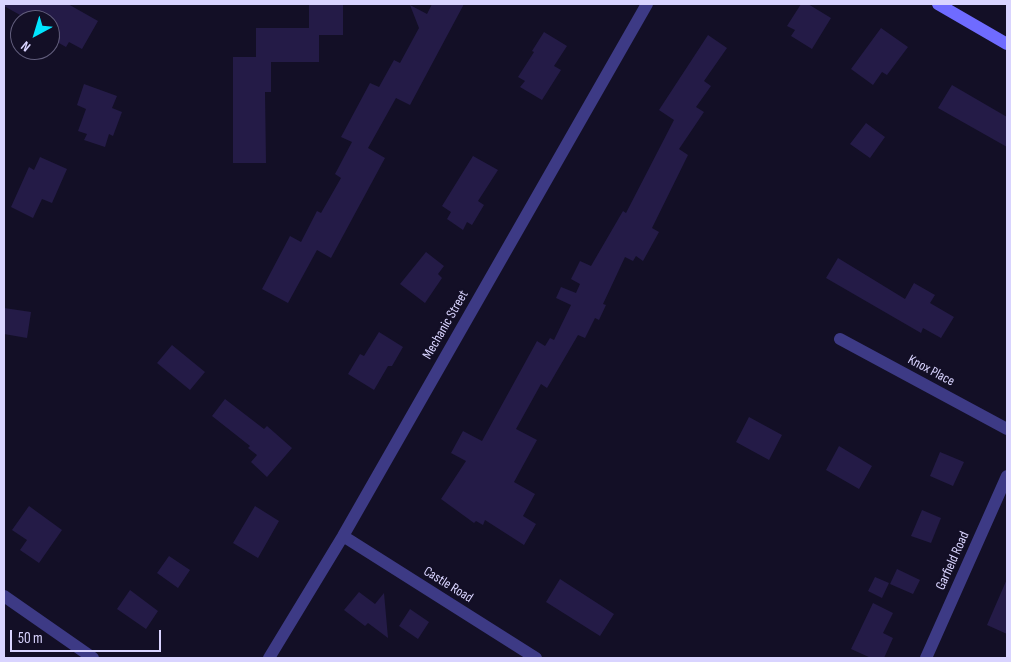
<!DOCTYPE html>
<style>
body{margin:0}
#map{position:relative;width:1011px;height:662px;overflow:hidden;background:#130f26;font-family:"Sofia Sans Condensed",sans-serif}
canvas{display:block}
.frame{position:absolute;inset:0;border:5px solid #d9d4ff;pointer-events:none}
.north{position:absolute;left:10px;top:10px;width:50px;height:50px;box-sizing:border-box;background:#130f26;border:1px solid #625e7d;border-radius:50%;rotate:219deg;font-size:14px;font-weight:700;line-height:20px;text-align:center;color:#d9d4ff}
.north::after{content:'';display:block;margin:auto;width:18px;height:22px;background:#00e5ff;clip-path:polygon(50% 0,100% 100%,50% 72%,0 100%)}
.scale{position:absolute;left:10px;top:630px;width:151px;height:22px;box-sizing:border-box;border:2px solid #d9d4ff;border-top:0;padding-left:6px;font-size:15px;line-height:18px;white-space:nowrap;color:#d9d4ff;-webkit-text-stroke:4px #130f26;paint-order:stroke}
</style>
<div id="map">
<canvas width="1011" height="662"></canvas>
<div class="frame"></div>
<div class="north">N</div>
<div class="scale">50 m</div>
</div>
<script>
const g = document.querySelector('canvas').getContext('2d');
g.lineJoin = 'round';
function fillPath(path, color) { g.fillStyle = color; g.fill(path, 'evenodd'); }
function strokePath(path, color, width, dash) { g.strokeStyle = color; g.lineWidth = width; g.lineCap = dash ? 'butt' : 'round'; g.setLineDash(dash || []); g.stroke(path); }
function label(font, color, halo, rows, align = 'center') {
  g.font = font + ' "Sofia Sans Condensed",sans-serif'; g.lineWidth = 4.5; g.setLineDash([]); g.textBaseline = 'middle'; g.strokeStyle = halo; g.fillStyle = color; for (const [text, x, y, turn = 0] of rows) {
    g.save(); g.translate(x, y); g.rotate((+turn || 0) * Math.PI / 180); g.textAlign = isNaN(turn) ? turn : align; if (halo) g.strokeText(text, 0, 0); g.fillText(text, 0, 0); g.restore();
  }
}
const building = new Path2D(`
 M 4,4 L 68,4 L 98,21 L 82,49 L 69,42 L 66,47 L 50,38 L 50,20 L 29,20 L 4,6 Z
 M 309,4 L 343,4 L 343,35 L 319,35 L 319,62 L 271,62 L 271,92 L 265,92 L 266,163 L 233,163 L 233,57 L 256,57 L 256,28 L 309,28 Z
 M 432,4 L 464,4 L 410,105 L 396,98 L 368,148 L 385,158 L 331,258 L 317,250 L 288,303 L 262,289 L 290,236 L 301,242 L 317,211 L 321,213 L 341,178 L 335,174 L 352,142 L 341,137 L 370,83 L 379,87 L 394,60 L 400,63 L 419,28 L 410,5 L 427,14 Z
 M 801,4 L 808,4 L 831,18 L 812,49 L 791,36 L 795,30 L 787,26 Z
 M 881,28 L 908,47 L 887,75 L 882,72 L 873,85 L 851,69 Z
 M 544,32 L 567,46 L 554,66 L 561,70 L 542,100 L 520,87 L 525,81 L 518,77 L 534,52 L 532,51 Z
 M 708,35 L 727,48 L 704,81 L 711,86 L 696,107 L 704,112 L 679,149 L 688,155 L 652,228 L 659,232 L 643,261 L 636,256 L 633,261 L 625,257 L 603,304 L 606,305 L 599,320 L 595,318 L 585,338 L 578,335 L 547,388 L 541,384 L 516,429 L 537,440 L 514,482 L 535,494 L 523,516 L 536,524 L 524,545 L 485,520 L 483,525 L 476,521 L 474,523 L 441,499 L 466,461 L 451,453 L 463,431 L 482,441 L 537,341 L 545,346 L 550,338 L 554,340 L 571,305 L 556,298 L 561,287 L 576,293 L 580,284 L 571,279 L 580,261 L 591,266 L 623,211 L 626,213 L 674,120 L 659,110 Z
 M 84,84 L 117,96 L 112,108 L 122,112 L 113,136 L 109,134 L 105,147 L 84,140 L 87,134 L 78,131 L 86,109 L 77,105 Z
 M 952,85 L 1007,117 L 1007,147 L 938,108 Z
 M 866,123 L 885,137 L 870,158 L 850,144 Z
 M 473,156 L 498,170 L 478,201 L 484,205 L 472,225 L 467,222 L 463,230 L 447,219 L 451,212 L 442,206 Z
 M 40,157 L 67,169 L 52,203 L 42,199 L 33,218 L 11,207 L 29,167 L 34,170 Z
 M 426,252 L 444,266 L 438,274 L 442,278 L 425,303 L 400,284 Z
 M 838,258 L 905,299 L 914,283 L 935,295 L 930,303 L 954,317 L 941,338 L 923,328 L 921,333 L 826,278 Z
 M 4,308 L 31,312 L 27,338 L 4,334 Z
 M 379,332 L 403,347 L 392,366 L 388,366 L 374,390 L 348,374 L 360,354 L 364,356 Z
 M 172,345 L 205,372 L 190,390 L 157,363 Z
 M 225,399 L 264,429 L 267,426 L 292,448 L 267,477 L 251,462 L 257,455 L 248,448 L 250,446 L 212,416 Z
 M 749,417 L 782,435 L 769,460 L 736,442 Z
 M 839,446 L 872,466 L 859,489 L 826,470 Z
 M 940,452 L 964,462 L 953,486 L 930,476 Z
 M 29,506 L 62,530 L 39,563 L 20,550 L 27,540 L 12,530 Z
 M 255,506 L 279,521 L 258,558 L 233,543 Z
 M 922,510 L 941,518 L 931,543 L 911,536 Z
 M 169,556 L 190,570 L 178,588 L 157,573 Z
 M 897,569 L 920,580 L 913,594 L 890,584 Z
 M 875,577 L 889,583 L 882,598 L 868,591 Z
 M 560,579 L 614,614 L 600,636 L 546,602 Z
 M 1007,579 L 1007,634 L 987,625 Z
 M 130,590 L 158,611 L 146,629 L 117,609 Z
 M 359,592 L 375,604 L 384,593 L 388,638 L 368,623 L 365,626 L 344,610 Z
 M 873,603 L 893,613 L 883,633 L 893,638 L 884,658 L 871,658 L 851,649 Z
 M 410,609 L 429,622 L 418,639 L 399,626 Z`);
const minor = new Path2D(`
 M 840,339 L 1007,429
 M 343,536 L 536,658
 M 4,596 L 93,658
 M 269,658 L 343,536 L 647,4
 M 926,658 L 1007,476`);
const secondary = new Path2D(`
 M 938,4 L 1007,44`);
const streetNames = [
 ["Mechanic Street",446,325,-60],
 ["Knox Place",931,371,28],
 ["Garfield Road",953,561,-66],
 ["Castle Road",448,585,32]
];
fillPath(building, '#241b47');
strokePath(minor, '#3d3a85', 12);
strokePath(secondary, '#6f6bff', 12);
label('14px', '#d9d4ff', '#130f26', streetNames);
</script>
